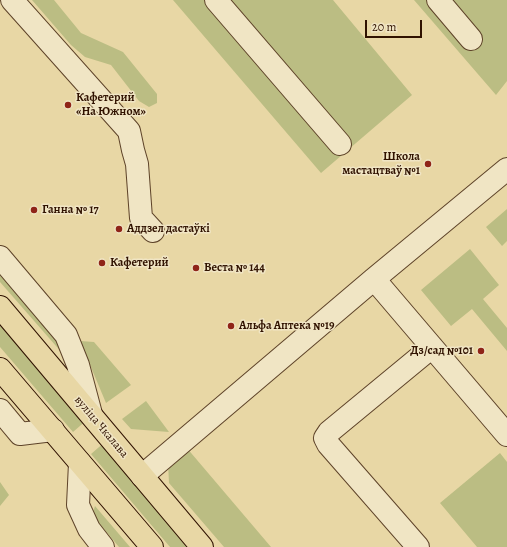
<!DOCTYPE html>
<meta charset="utf-8">
<style>
body{margin:0}
#map{position:relative;width:507px;height:547px;overflow:hidden;background:#e8d7a5;font-family:Alegreya,serif}
canvas{display:block}
.scale{position:absolute;left:365px;top:20px;width:57px;height:18px;box-sizing:border-box;border:2px solid #301200;border-top:0;padding-left:5px;font-size:12px;line-height:14px;white-space:nowrap;color:#301200;-webkit-text-stroke:3px #f0e5c4;paint-order:stroke}
</style>
<div id="map">
<canvas width="507" height="547"></canvas>
<div class="scale">20 m</div>
</div>
<script>
const g = document.querySelector('canvas').getContext('2d');
g.lineJoin = 'round';
function fillPath(path, color) { g.fillStyle = color; g.fill(path, 'evenodd'); }
function strokePath(path, color, width, dash) { g.strokeStyle = color; g.lineWidth = width; g.lineCap = dash ? 'butt' : 'round'; g.setLineDash(dash || []); g.stroke(path); }
function label(font, color, halo, rows, align = 'center') {
  g.font = font + ' Alegreya,serif'; g.lineWidth = 3; g.setLineDash([]); g.textBaseline = 'middle'; g.strokeStyle = halo; g.fillStyle = color; for (const [text, x, y, turn = 0] of rows) {
    g.save(); g.translate(x, y); g.rotate((+turn || 0) * Math.PI / 180); g.textAlign = isNaN(turn) ? turn : align; if (halo) g.strokeText(text, 0, 0); g.fillText(text, 0, 0); g.restore();
  }
}
const green = new Path2D(`
 M 32,0 L 54,0 L 81,33 L 123,52 L 157,94 L 157,103 L 149,107 L 139,101 L 111,65 L 85,57 L 71,45 Z
 M 173,0 L 333,0 L 412,95 L 321,173 Z
 M 414,0 L 507,0 L 507,81 L 496,95 Z
 M 507,209 L 507,241 L 502,246 L 486,227 Z
 M 470,249 L 499,285 L 483,299 L 507,328 L 507,351 L 472,309 L 451,326 L 421,290 Z
 M 0,272 L 63,344 L 63,354 L 0,282 Z
 M 0,316 L 88,419 L 73,432 L 0,347 Z
 M 80,341 L 94,342 L 131,385 L 106,403 Z
 M 146,401 L 169,432 L 131,429 L 122,419 Z
 M 106,441 L 197,547 L 170,547 L 91,454 Z
 M 186,447 L 271,547 L 224,547 L 169,483 L 168,463 Z
 M 500,453 L 507,462 L 507,547 L 477,547 L 440,503 Z
 M 0,482 L 9,495 L 0,506 Z
 M 95,506 L 130,547 L 119,547 L 92,515 Z`);
const minor = new Path2D(`
 M 12,0 L 129,131 L 133,150 L 137,164 L 141,218 L 153,231
 M 216,0 L 340,144
 M 438,0 L 471,39
 M 0,257 L 66,335 L 78,365 L 91,414
 M 374,279 L 507,435
 M 0,410 L 20,434 L 53,430
 M 80,463 L 78,505 L 89,529 L 103,547
 M 142,476 L 374,279 L 507,169
 M 418,547 L 328,444 L 325,438 L 329,432 L 432,347`);
const major = new Path2D(`
 M 0,307 L 202,547
 M 0,369 L 152,547`);
const markers = [
 [68,105,4,"#8f2418"],
 [428,164,4,"#8f2418"],
 [34,210,4,"#8f2418"],
 [119,229,4,"#8f2418"],
 [102,263,4,"#8f2418"],
 [196,268,4,"#8f2418"],
 [231,326,4,"#8f2418"],
 [481,351,4,"#8f2418"]
];
const poiNames = [
 ["Кафетерий",76,98],
 ["«На Южном»",76,112],
 ["Школа",420,157,"right"],
 ["мастацтваў №1",420,171,"right"],
 ["Ганна № 17",42,210],
 ["Аддзел дастаўкі",127,229],
 ["Кафетерий",110,263],
 ["Веста № 144",204,268],
 ["Альфа Аптека №19",239,326],
 ["Дз/сад №101",473,351,"right"]
];
const streetNames = [
 ["вуліца Чкалава",101,427,50]
];
fillPath(green, '#bbbd83');
strokePath(minor, '#5e4329', 24);
strokePath(major, '#301200', 24);
strokePath(minor, '#f0e5c4', 22);
strokePath(major, '#e8d7a5', 22);
for (const [x, y, r, color] of markers) { const dot = new Path2D(); dot.arc(x, y, r, 0, 2 * Math.PI); g.fillStyle = color; g.fill(dot); strokePath(dot, '#f0e5c4', 1.5); }
label('bold 12px', '#301200', '#f0e5c4', poiNames, 'left');
label('12px', '#301200', '#f0e5c4', streetNames);
</script>
